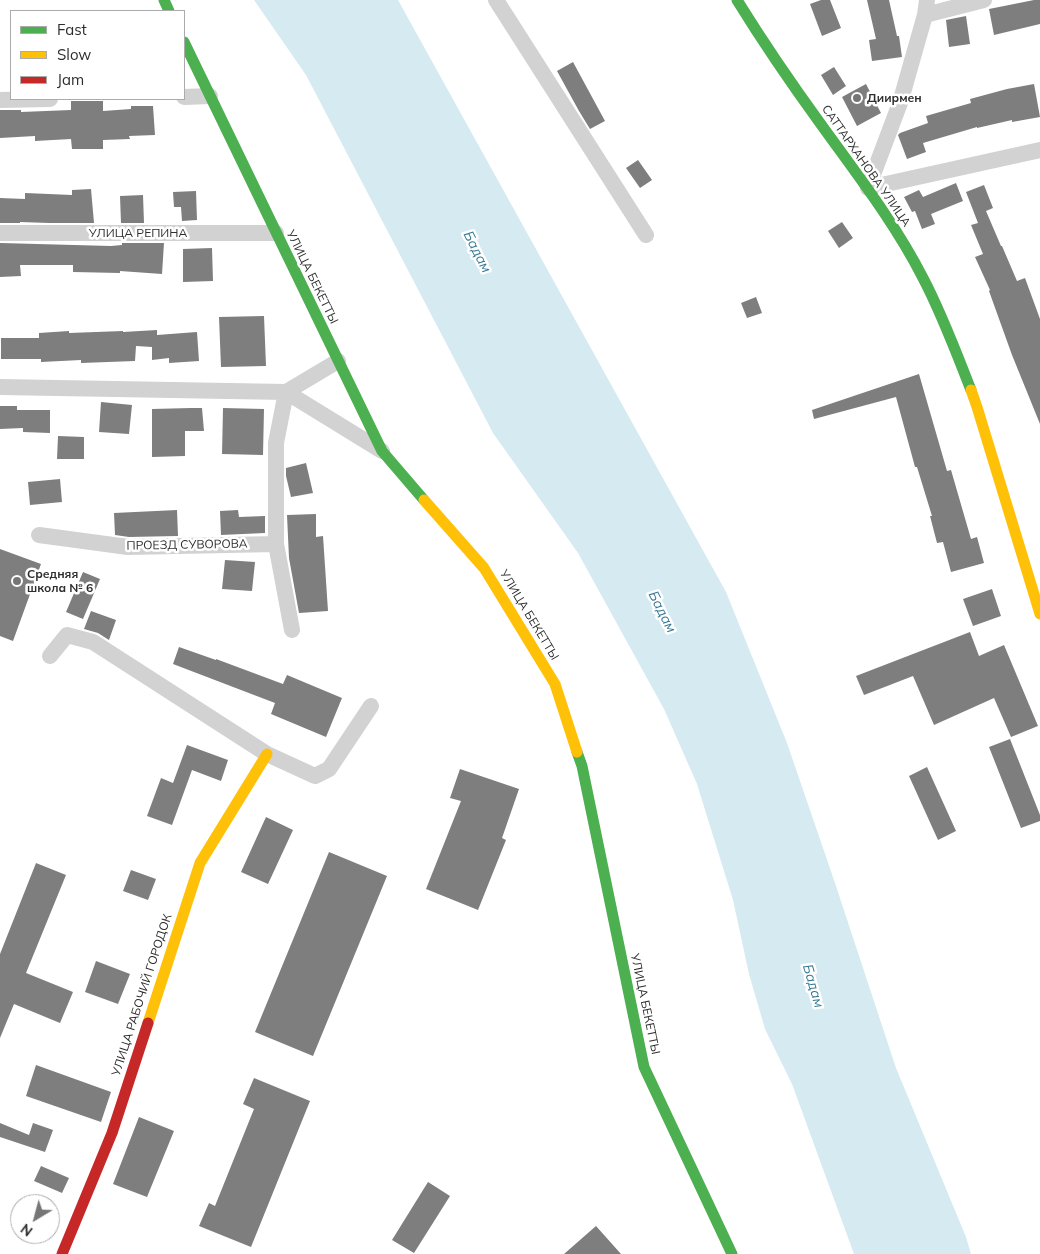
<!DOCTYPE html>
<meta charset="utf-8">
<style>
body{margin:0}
#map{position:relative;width:1040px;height:1254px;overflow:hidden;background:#fff;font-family:Mulish,sans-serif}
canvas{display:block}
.legend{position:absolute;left:10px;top:10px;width:175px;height:90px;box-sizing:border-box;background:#fff;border:1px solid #ababab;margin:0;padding:6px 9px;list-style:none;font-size:15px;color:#2d2d2d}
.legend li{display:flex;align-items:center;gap:10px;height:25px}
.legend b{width:25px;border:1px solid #ababab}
.north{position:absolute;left:10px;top:1194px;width:50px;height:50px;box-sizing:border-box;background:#fff;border:1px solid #ababab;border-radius:50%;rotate:217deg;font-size:14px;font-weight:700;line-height:20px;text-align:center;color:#2d2d2d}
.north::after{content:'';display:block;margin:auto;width:18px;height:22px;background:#767676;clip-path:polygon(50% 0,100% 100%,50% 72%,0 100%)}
</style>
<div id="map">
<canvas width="1040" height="1254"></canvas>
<ul class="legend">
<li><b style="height:6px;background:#4caf50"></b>Fast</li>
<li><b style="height:6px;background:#ffc107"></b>Slow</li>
<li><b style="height:6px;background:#c62828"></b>Jam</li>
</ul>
<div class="north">N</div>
</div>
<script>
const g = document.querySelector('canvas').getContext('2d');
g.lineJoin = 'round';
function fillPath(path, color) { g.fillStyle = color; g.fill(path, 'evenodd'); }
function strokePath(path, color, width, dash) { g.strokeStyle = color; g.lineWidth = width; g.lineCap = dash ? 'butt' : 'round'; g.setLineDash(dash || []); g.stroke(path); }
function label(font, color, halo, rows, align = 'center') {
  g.font = font + ' Mulish,sans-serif'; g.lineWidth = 5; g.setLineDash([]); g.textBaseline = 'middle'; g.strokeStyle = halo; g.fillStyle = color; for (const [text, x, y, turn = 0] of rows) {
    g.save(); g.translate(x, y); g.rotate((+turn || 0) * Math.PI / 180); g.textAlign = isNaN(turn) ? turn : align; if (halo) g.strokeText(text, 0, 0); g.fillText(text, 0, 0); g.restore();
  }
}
const water = new Path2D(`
 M 254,0 L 398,0 L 726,592 L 787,743 L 835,883 L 896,1068 L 966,1237 L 971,1254 L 854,1254 L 792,1084 L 765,1029 L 749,974 L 733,900 L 697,784 L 664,709 L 578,553 L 493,433 L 306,75 Z`);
const building = new Path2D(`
 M 821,0 L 830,0 L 841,28 L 822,36 L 810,4 Z
 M 867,0 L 889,0 L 897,36 L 899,36 L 902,57 L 872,61 L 869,40 L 876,39 Z
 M 1034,0 L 1040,0 L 1040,24 L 994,35 L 989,9 Z
 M 966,16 L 970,44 L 949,47 L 946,20 Z
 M 573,62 L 605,121 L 590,129 L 579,111 L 557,71 Z
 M 834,67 L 846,86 L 833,95 L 821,75 Z
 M 866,84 L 881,113 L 857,126 L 842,97 Z
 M 1034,84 L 1040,117 L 1012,122 L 1012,120 L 977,128 L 977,127 L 923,143 L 926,152 L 907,159 L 898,135 L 900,133 L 928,123 L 926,116 L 971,103 L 970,99 L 1007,89 Z
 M 71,101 L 103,101 L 103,111 L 131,109 L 131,106 L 153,106 L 155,135 L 129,136 L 130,139 L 103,140 L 103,149 L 72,149 L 71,139 L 35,141 L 35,136 L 0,138 L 0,110 L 21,110 L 21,112 L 71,110 Z
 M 638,160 L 652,180 L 640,188 L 626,168 Z
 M 956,183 L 963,201 L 931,214 L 935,224 L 922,229 L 915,211 L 912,212 L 904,197 L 919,190 L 923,197 Z
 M 984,185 L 993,208 L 986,211 L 1001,246 L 1002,246 L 1017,281 L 1025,278 L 1040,319 L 1040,424 L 1012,355 L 989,291 L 990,290 L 975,257 L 983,254 L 971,225 L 978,223 L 966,192 Z
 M 91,189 L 94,223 L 49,223 L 20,222 L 20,223 L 0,223 L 0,198 L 25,199 L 25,193 L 72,195 L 72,190 Z
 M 196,191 L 197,220 L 182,221 L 181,207 L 174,207 L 173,192 Z
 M 143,195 L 144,223 L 121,223 L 120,196 Z
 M 842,222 L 853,238 L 839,248 L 828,231 Z
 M 0,243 L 111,246 L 122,245 L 122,243 L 164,243 L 162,274 L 120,271 L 120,273 L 73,272 L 73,265 L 20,265 L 21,276 L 0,277 Z
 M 212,248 L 213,281 L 183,282 L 183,249 Z
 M 756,297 L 762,313 L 747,318 L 741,303 Z
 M 264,316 L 266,366 L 221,367 L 219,317 Z
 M 157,330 L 157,335 L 197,332 L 199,361 L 169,363 L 169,358 L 152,360 L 152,347 L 136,346 L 135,361 L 81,363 L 81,360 L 41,362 L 41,359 L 1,359 L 1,338 L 39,338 L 39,333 L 69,331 L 69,333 L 123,331 L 123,332 Z
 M 919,374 L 947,471 L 951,470 L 971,539 L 977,537 L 984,563 L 951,572 L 943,542 L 937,543 L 930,516 L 932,516 L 917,467 L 915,467 L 896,397 L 814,419 L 812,410 Z
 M 101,402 L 132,405 L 129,434 L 99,432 Z
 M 0,406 L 17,406 L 17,410 L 50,410 L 50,433 L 23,432 L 23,428 L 0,429 Z
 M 191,408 L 202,408 L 204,431 L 185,431 L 185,456 L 152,457 L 152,409 Z
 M 223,408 L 264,409 L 263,455 L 222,454 Z
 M 58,436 L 84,437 L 84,459 L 57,459 Z
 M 306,463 L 313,493 L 291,497 L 286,476 L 286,468 Z
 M 60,479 L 62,502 L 30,505 L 28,482 Z
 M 177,510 L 178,536 L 129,537 L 115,535 L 114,513 Z
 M 238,510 L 239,517 L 265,516 L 265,533 L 221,535 L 220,511 Z
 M 316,514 L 316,537 L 323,536 L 328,611 L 299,613 L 289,558 L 287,515 Z
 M 0,549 L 41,564 L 13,641 L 0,636 Z
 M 225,560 L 255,562 L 252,591 L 222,589 Z
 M 83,572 L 100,579 L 83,619 L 66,612 Z
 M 992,589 L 1001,616 L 973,626 L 963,599 Z
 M 91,611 L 116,620 L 109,640 L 98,633 L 84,629 Z
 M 970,632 L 979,656 L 1004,645 L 1038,726 L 1011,737 L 994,698 L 934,725 L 913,676 L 864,695 L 856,676 Z
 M 179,647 L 216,660 L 216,659 L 283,684 L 287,675 L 342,698 L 326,737 L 271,714 L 275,703 L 173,664 Z
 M 1010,739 L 1040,815 L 1040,821 L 1021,828 L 989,747 Z
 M 187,745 L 228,760 L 221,781 L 192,770 L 172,825 L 147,816 L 161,778 L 173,783 Z
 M 927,767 L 956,831 L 938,840 L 909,776 Z
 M 460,769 L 519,789 L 502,838 L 506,840 L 478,910 L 426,889 L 461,801 L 450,798 Z
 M 266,817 L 293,830 L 268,884 L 241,872 Z
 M 329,852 L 387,876 L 313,1056 L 255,1032 Z
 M 36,863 L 66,875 L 26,973 L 73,992 L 60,1023 L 14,1004 L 0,1038 L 0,954 Z
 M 131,870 L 156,879 L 148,900 L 123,891 Z
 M 96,961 L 130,974 L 118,1004 L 85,992 Z
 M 36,1065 L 111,1092 L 101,1122 L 26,1096 Z
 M 254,1078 L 310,1101 L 251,1247 L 199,1226 L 209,1203 L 215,1206 L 254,1109 L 243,1104 Z
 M 139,1117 L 174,1131 L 147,1197 L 113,1184 Z
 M 0,1123 L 29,1135 L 33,1123 L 53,1130 L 45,1152 L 0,1137 Z
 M 41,1166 L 69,1178 L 62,1193 L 34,1181 Z
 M 428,1182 L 450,1196 L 414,1253 L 392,1240 Z
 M 596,1226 L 621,1254 L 564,1254 Z`);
const street = new Path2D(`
 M 496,0 L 646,235
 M 925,15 L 984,0
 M 184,97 L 210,96
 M 0,100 L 50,99
 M 868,188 L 900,103 L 925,15 L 927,0
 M 868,188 L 1040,150
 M 0,233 L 276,233
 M 0,387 L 286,392 L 382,451
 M 39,535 L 128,547 L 276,544
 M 292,630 L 276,544 L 276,443 L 286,392 L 338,361
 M 50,656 L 67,635 L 93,642 L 267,754 L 315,776 L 329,769 L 371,706`);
const fast = new Path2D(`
 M 164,0 L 169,11
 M 737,0 C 763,42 791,83 820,123 C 856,173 895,223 923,278 C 942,314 956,352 971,390
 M 184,42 L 382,451 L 424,500
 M 577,752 L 582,766 L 644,1067 L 732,1254`);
const slow = new Path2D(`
 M 971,390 L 977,407 L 1040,614
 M 424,500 L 484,568 L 555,684 L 577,752
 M 148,1023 L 200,863 L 267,754`);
const jam = new Path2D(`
 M 62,1254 L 112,1133 L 148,1023`);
const markers = [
 [857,98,5,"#767676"],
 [17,581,5,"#767676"]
];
const poiNames = [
 ["Диирмен",867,98],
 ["Средняя",27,574],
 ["школа № 6",27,588]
];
const streetNames = [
 ["САТТАРХАНОВА УЛИЦА",866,166,55],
 ["УЛИЦА РЕПИНА",138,233],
 ["УЛИЦА БЕКЕТТЫ",312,277,64],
 ["ПРОЕЗД СУВОРОВА",187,545,-1],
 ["УЛИЦА БЕКЕТТЫ",529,615,59],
 ["УЛИЦА РАБОЧИЙ ГОРОДОК",142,995,-72],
 ["УЛИЦА БЕКЕТТЫ",645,1004,78]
];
const waterNames = [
 ["Бадам",477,252,63],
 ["Бадам",662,612,63],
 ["Бадам",813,986,74]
];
fillPath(water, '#d6eaf2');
fillPath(building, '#7e7e7e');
strokePath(street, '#d2d2d2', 16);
strokePath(fast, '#4caf50', 11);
strokePath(slow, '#ffc107', 11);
strokePath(jam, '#c62828', 11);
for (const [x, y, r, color] of markers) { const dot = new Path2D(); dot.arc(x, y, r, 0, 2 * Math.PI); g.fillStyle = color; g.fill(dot); strokePath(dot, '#fff', 2); }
label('bold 12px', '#2d2d2d', '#fff', poiNames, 'left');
label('12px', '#2d2d2d', '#fff', streetNames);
label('italic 14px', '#377892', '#fff', waterNames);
</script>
